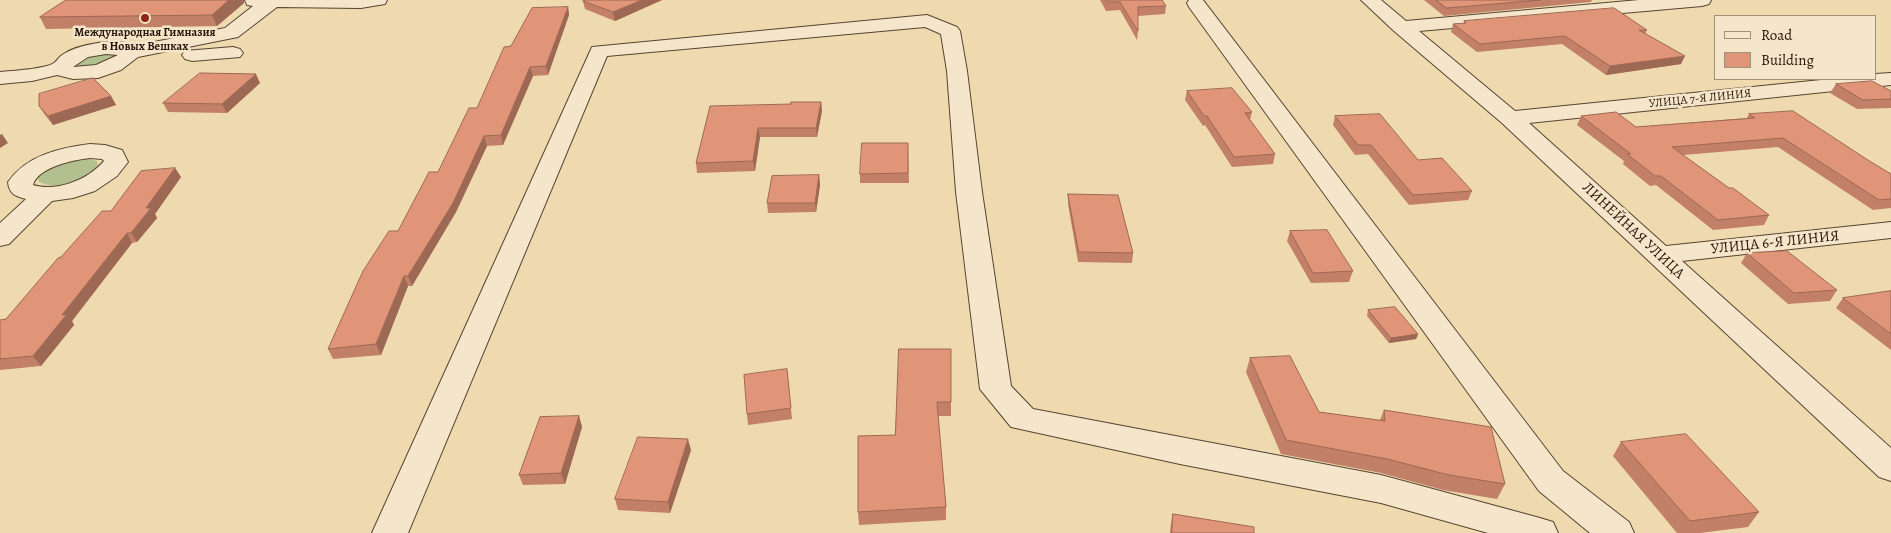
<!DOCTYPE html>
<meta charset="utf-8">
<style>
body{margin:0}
#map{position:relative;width:1891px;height:533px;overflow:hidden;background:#efd9af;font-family:Alegreya,serif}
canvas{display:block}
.legend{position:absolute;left:1714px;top:15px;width:162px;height:65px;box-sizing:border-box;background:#f5e6cb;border:1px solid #a1927c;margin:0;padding:6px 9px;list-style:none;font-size:15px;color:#231406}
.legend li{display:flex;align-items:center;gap:10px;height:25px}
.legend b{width:25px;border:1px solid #a1927c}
</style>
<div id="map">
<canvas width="1891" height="533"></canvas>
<ul class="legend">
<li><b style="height:6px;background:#f5e6cb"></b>Road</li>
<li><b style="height:14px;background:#e09578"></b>Building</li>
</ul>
</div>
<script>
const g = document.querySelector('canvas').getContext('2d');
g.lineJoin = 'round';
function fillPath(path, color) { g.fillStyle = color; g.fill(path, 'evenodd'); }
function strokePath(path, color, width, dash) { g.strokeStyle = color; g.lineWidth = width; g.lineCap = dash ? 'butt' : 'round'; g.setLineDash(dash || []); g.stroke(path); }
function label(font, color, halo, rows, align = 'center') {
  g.font = font + ' Alegreya,serif'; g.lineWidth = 5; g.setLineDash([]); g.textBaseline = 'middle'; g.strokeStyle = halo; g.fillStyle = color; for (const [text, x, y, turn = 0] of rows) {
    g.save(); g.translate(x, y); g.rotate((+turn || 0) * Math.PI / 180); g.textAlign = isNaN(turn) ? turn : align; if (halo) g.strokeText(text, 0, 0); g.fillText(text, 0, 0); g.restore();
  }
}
const green = new Path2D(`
 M 116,53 L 118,55 L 106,65 L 76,68 L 73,66 L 75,63 L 94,54 Z
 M 82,158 L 97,161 L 98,166 C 88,182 56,191 39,182 L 38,178 C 48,164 67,162 82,158 Z`);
const minor = new Path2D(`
 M 245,0 L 387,0 L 385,4 L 361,8 L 277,7 L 238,37 L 138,57 L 121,70 L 98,78 L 73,79 L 57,75 L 32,81 L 0,84 L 0,72 C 11,71 46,69 54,63 C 57,61 59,57 62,55 C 77,44 118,37 134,46 L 225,28 L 253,6 L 247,5 ZM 106,54 L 118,55 L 96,65 L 73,67 L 88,57 Z
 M 1189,0 L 1203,0 L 1563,471 L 1629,522 L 1634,533 L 1590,533 L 1539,491 L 1189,7 L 1187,3 Z
 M 1361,0 L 1381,0 L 1406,21 L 1639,0 L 1711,0 L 1709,4 L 1702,6 L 1419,31 L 1515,111 L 1831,79 L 1875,79 L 1875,74 L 1891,73 L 1891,85 L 1529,123 L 1666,246 L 1891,222 L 1891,238 L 1682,261 L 1891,448 L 1891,481 L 1879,477 L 1502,123 L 1394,31 Z
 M 927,15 L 957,27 L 960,31 L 967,71 L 982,192 L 1011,386 L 1033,409 L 1381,475 L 1540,518 L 1553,522 L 1558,533 L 1488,533 L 1381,503 L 1180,464 L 1011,427 L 980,389 L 956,192 L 947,71 L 941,34 L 925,27 L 607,56 L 408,533 L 372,533 L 592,47 Z
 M 233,47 L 240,49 L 243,53 L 240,57 L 192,61 L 185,59 L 182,55 L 185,51 Z
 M 90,144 L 105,145 L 122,150 L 128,162 L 117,176 L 95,191 L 73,198 L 52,201 L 9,244 L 0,246 L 0,223 L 26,199 C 15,196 9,194 8,182 C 27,155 59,148 90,144 ZM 90,158 L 102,159 L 104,161 C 88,180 57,192 33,185 C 38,167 73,160 90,158 Z`);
const wall = new Path2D(`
 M 66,0 L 244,0 L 244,3 L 217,26 L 46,29 L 40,17 Z
 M 662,0 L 615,21 L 585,9 L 583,1 Z
 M 1100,0 L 1162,0 L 1166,6 L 1165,14 L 1138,16 L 1138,31 L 1137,40 L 1120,10 L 1106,11 Z
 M 1424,0 L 1592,0 L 1591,2 L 1444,16 Z
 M 568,7 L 569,15 L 548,75 L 533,76 L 503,145 L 487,146 L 456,212 L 412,286 L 408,286 L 381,355 L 333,359 L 328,349 L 398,231 L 438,172 L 477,108 L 511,46 Z
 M 1464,21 L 1647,30 L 1645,34 L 1681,64 L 1606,75 L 1562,44 L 1477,52 L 1451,32 L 1453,24 L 1464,23 Z
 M 260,83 L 227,113 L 168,112 L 163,103 Z
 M 1836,84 L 1891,91 L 1891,108 L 1857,109 L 1830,93 Z
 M 1187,91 L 1252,112 L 1250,120 L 1275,154 L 1273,164 L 1232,167 L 1205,125 L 1203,126 L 1185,100 Z
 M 111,96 L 116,105 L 53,125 L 45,115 L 39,106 Z
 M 821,102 L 822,111 L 817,137 L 760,137 L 755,171 L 697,173 L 696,163 L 791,104 Z
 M 1749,114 L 1871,162 L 1891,174 L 1891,208 L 1873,210 L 1778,147 L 1683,155 L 1729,188 L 1769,215 L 1764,225 L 1713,230 L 1656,185 L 1650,186 L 1623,164 L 1624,161 L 1577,125 L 1581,116 L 1636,127 L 1747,118 Z
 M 1335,116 L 1418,160 L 1472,191 L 1468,200 L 1409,205 L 1368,154 L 1355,155 L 1333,125 Z
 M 908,143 L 909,183 L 860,183 L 860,174 Z
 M 175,168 L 181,177 L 155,214 L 157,218 L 137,242 L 132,243 L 72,321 L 74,325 L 41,366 L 0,370 L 0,320 L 6,319 L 61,257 Z
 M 819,175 L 820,185 L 816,212 L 768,213 L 767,203 Z
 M 1068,194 L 1133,253 L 1132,263 L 1078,262 L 1068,204 Z
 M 1290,231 L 1353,271 L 1349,282 L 1311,283 L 1287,241 Z
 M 1747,253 L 1837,290 L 1830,301 L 1788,304 L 1741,263 Z
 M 1891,291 L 1891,350 L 1836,308 L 1843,298 Z
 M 1368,310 L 1418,334 L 1416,339 L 1389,343 L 1367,316 Z
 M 951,349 L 951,416 L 938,416 L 946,507 L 946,520 L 859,525 L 858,512 L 895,435 Z
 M 1250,358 L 1319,412 L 1380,420 L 1384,410 L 1505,484 L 1497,499 L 1443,490 L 1381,473 L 1281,454 L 1246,372 Z
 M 787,369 L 792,419 L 748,425 L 747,414 Z
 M 579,416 L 582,427 L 565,484 L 523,485 L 519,475 Z
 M 1621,442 L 1759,512 L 1748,527 L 1700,533 L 1677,533 L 1613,456 Z
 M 691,450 L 670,513 L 618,510 L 615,499 Z
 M 1173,514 L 1254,533 L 1170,533 L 1171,524 Z`);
const shadedWall = new Path2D(`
 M 229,0 L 244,0 L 244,3 L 217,26 L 212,15 Z
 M 642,0 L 662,0 L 615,21 L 613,12 Z
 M 568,7 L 569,15 L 548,75 L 546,66 Z
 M 1685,56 L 1681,64 L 1606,75 L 1610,66 Z
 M 530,67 L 533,76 L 503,145 L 501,135 Z
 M 256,74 L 260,83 L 227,113 L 222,104 Z
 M 111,96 L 116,105 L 53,125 L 48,116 Z
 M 821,102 L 822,111 L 817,137 L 816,128 Z
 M 758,128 L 760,137 L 755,171 L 753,161 Z
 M 2,134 L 8,143 L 0,148 L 0,135 Z
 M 484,136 L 487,146 L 456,212 L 412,286 L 408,276 Z
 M 175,168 L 181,177 L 155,214 L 157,218 L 137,242 L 131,233 L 146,208 Z
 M 819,175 L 820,185 L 816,212 L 815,203 Z
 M 127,233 L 132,243 L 72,321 L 74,325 L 41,366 L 33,356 L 62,315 Z
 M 404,276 L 408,286 L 381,355 L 376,344 Z
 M 1418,334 L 1416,339 L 1389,343 L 1391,338 Z
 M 579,416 L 582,427 L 565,484 L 561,473 Z
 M 688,439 L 691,450 L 670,513 L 668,502 Z`);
const building = new Path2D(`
 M 66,0 L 229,0 L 212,15 L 40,17 Z
 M 586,0 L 642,0 L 613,12 L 583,1 Z
 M 1106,0 L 1162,0 L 1166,6 L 1138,7 L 1138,31 L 1120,2 L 1107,2 Z
 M 1436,0 L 1541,0 L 1447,8 Z
 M 568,7 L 546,66 L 530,67 L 501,135 L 484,136 L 453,203 L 408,276 L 404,276 L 376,344 L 328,349 L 363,271 L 389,231 L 398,231 L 429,172 L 438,172 L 469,108 L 477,108 L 504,47 L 511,46 L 532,8 Z
 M 1614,8 L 1647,30 L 1639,30 L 1685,56 L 1610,66 L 1565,36 L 1480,44 L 1453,24 L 1466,23 L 1464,21 Z
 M 200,73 L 256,74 L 222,104 L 163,103 Z
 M 93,78 L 111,96 L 48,116 L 39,106 L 39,94 Z
 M 1872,81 L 1891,91 L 1891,99 L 1863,100 L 1836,84 Z
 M 1232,88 L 1252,112 L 1245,113 L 1275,154 L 1234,157 L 1207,116 L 1204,116 L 1187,91 Z
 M 791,102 L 821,102 L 816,128 L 758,128 L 753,161 L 696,163 L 710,106 L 791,104 Z
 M 1793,111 L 1871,162 L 1891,174 L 1891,199 L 1879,200 L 1783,138 L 1672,147 L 1729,188 L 1733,188 L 1769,215 L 1718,220 L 1661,176 L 1655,176 L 1627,154 L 1631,154 L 1581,116 L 1616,112 L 1636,127 L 1755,118 L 1749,114 Z
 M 1380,114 L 1418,160 L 1442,158 L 1472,191 L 1413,195 L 1371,145 L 1358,145 L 1335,116 Z
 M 862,143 L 908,143 L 908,173 L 860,174 Z
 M 175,168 L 146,208 L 151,208 L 131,233 L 127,233 L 62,315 L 67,314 L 33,356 L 0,359 L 0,320 L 6,319 L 58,258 L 61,257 L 102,211 L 111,211 L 141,171 Z
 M 819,175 L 815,203 L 767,203 L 772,176 Z
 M 1068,194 L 1118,195 L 1133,253 L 1079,252 Z
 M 1327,230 L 1353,271 L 1313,273 L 1290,231 Z
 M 1787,251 L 1837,290 L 1794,293 L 1747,253 Z
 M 1891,291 L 1891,334 L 1843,298 Z
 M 1395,307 L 1418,334 L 1391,338 L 1368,310 Z
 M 899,349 L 951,349 L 951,402 L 937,402 L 946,507 L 858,512 L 858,436 L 895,435 Z
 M 1290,356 L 1319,412 L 1385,421 L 1384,410 L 1491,427 L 1505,484 L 1449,475 L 1387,459 L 1286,440 L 1250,358 Z
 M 787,369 L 791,408 L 747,414 L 744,375 Z
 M 579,416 L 561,473 L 519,475 L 540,417 Z
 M 1686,434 L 1759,512 L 1690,521 L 1621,442 Z
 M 638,437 L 688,439 L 668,502 L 615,499 Z
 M 1173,514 L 1254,527 L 1254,533 L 1172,533 Z`);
const markers = [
 [145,18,5,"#8f2418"]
];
const farPoinames = [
 ["Международная Гимназия",145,33],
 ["в Новых Вешках",145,47]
];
const farStreetnames = [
 ["УЛИЦА 7-Я ЛИНИЯ",1700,99,-6]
];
const streetNames = [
 ["ЛИНЕЙНАЯ УЛИЦА",1633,231,43],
 ["УЛИЦА 6-Я ЛИНИЯ",1775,243,-6]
];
fillPath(green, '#b2c090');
strokePath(minor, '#564530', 2);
fillPath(minor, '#f5e6cb');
fillPath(wall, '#c18067');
fillPath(shadedWall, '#9d6854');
fillPath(building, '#e09578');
strokePath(building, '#9d6854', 1);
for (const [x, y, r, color] of markers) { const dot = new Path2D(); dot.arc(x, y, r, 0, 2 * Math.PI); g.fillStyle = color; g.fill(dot); strokePath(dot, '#f5e6cb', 2); }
label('bold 12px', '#231406', '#f5e6cb', farPoinames);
label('12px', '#231406', '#f5e6cb', farStreetnames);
label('15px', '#231406', '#f5e6cb', streetNames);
</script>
